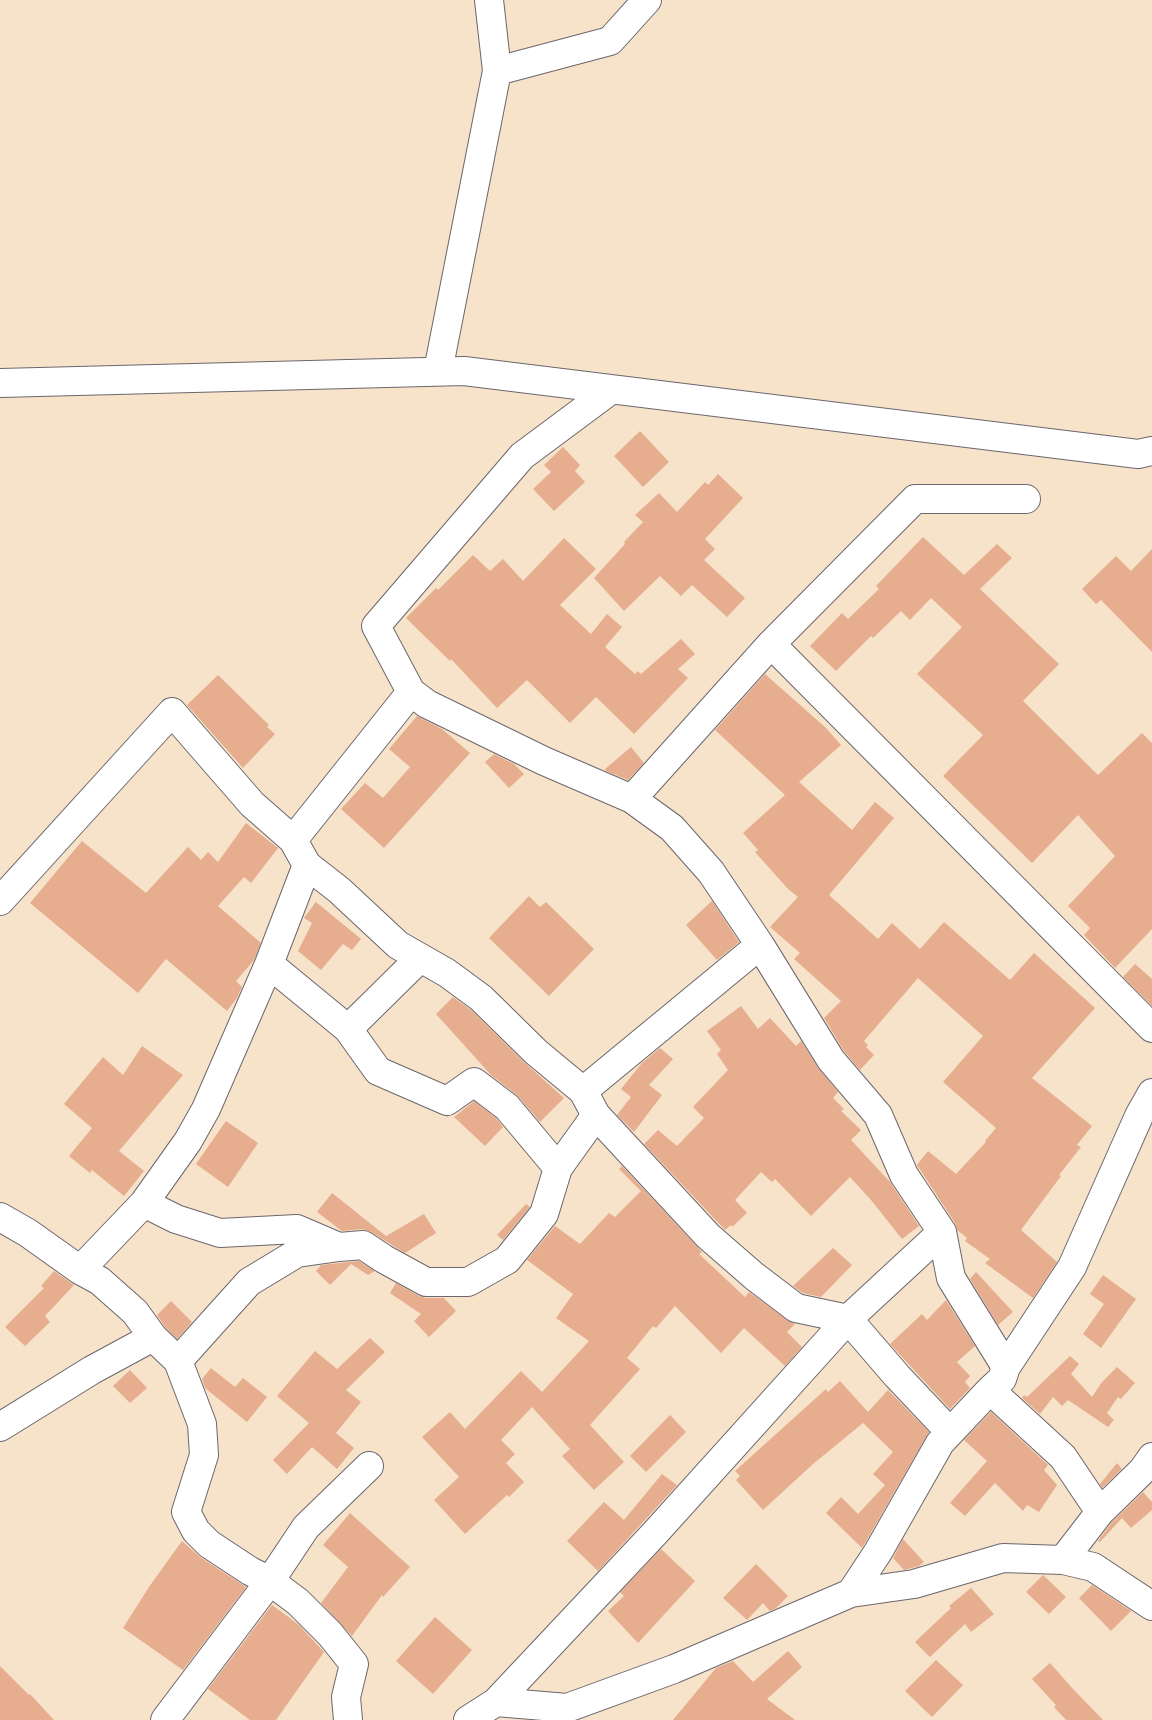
<!DOCTYPE html>
<style>
body{margin:0}
canvas{display:block;background:#f6e3c9}
</style>
<canvas width="1152" height="1720"></canvas>
<script>
const g = document.querySelector('canvas').getContext('2d');
g.lineJoin = 'round';
function fillPath(path, color) { g.fillStyle = color; g.fill(path, 'evenodd'); }
function strokePath(path, color, width, dash) { g.strokeStyle = color; g.lineWidth = width; g.lineCap = dash ? 'butt' : 'round'; g.setLineDash(dash || []); g.stroke(path); }
const building = new Path2D(`
 M 640,431 L 669,462 L 643,487 L 614,456 Z
 M 563,447 L 580,465 L 575,471 L 585,482 L 554,511 L 533,489 L 551,472 L 544,465 Z
 M 718,474 L 743,498 L 705,539 L 715,549 L 704,560 L 745,598 L 727,617 L 692,585 L 681,596 L 660,576 L 624,611 L 594,578 L 625,544 L 624,542 L 643,522 L 635,515 L 659,493 L 677,512 L 705,482 L 708,485 Z
 M 923,537 L 964,575 L 997,544 L 1012,558 L 980,589 L 1059,664 L 1023,701 L 1098,775 L 1142,733 L 1152,743 L 1152,929 L 1115,968 L 1084,935 L 1090,928 L 1068,906 L 1115,856 L 1078,815 L 1032,863 L 943,776 L 983,735 L 917,674 L 962,627 L 931,598 L 910,620 L 901,611 L 873,638 L 871,636 L 836,671 L 810,646 L 842,613 L 848,619 L 879,589 L 876,586 Z
 M 564,538 L 596,569 L 560,605 L 591,634 L 607,614 L 622,627 L 605,647 L 635,674 L 638,671 L 641,674 L 681,639 L 695,654 L 678,669 L 688,678 L 634,734 L 596,697 L 570,723 L 527,680 L 497,708 L 451,659 L 450,661 L 406,618 L 436,588 L 438,590 L 473,555 L 490,571 L 503,559 L 523,581 Z
 M 1152,549 L 1152,652 L 1101,600 L 1096,604 L 1082,589 L 1116,556 L 1131,571 Z
 M 765,674 L 826,728 L 841,745 L 799,782 L 852,830 L 875,802 L 894,818 L 829,895 L 878,939 L 892,923 L 920,949 L 944,922 L 1010,980 L 1034,953 L 1095,1008 L 1032,1078 L 1092,1126 L 1077,1145 L 1081,1147 L 1059,1175 L 1061,1176 L 1021,1230 L 1057,1262 L 1033,1298 L 985,1263 L 990,1259 L 965,1241 L 967,1238 L 957,1230 L 955,1223 L 917,1165 L 928,1151 L 956,1174 L 986,1142 L 985,1141 L 996,1128 L 943,1082 L 983,1036 L 918,978 L 864,1041 L 868,1045 L 866,1047 L 874,1055 L 860,1070 L 844,1051 L 824,1018 L 841,1001 L 794,959 L 800,953 L 770,927 L 798,897 L 788,889 L 755,852 L 758,850 L 743,833 L 785,795 L 715,730 Z
 M 218,675 L 269,725 L 267,727 L 275,734 L 243,768 L 187,705 Z
 M 417,716 L 442,729 L 470,753 L 384,848 L 341,809 L 365,783 L 383,798 L 410,767 L 389,749 Z
 M 631,747 L 644,763 L 629,779 L 628,780 L 606,771 L 605,769 Z
 M 494,754 L 514,764 L 524,774 L 509,788 L 485,762 Z
 M 246,823 L 278,848 L 251,883 L 244,877 L 218,906 L 261,943 L 254,960 L 236,981 L 242,987 L 237,998 L 227,1011 L 166,959 L 138,993 L 30,903 L 82,841 L 146,893 L 188,847 L 201,860 L 208,852 L 218,862 Z
 M 529,896 L 540,907 L 546,902 L 594,949 L 549,996 L 489,938 Z
 M 712,901 L 739,942 L 717,960 L 686,925 Z
 M 316,902 L 361,939 L 352,950 L 343,944 L 321,970 L 298,951 L 312,923 L 304,918 Z
 M 1135,964 L 1152,979 L 1152,1006 L 1123,977 Z
 M 453,997 L 471,1010 L 525,1063 L 564,1098 L 540,1122 L 517,1095 L 491,1075 L 436,1014 Z
 M 741,1006 L 758,1029 L 770,1018 L 796,1046 L 801,1041 L 818,1068 L 838,1092 L 833,1098 L 844,1109 L 841,1111 L 861,1130 L 851,1140 L 890,1182 L 919,1226 L 902,1239 L 871,1200 L 850,1177 L 811,1216 L 775,1179 L 772,1182 L 761,1172 L 735,1200 L 747,1213 L 732,1227 L 731,1225 L 725,1230 L 644,1144 L 658,1130 L 677,1146 L 704,1118 L 693,1107 L 728,1070 L 717,1054 L 721,1050 L 707,1031 Z
 M 142,1046 L 183,1075 L 119,1151 L 144,1171 L 124,1196 L 92,1170 L 90,1173 L 69,1156 L 92,1128 L 64,1104 L 103,1057 L 123,1075 Z
 M 660,1048 L 673,1059 L 649,1085 L 662,1095 L 634,1132 L 617,1115 L 631,1097 L 621,1089 L 642,1063 Z
 M 474,1101 L 496,1118 L 503,1127 L 485,1146 L 454,1117 Z
 M 226,1121 L 258,1143 L 228,1187 L 196,1164 Z
 M 622,1166 L 702,1252 L 699,1254 L 745,1297 L 749,1292 L 787,1320 L 795,1324 L 787,1332 L 802,1347 L 785,1366 L 744,1328 L 721,1353 L 675,1306 L 656,1328 L 653,1326 L 627,1358 L 640,1369 L 590,1425 L 624,1462 L 594,1490 L 562,1456 L 570,1449 L 532,1407 L 501,1440 L 515,1454 L 506,1463 L 524,1482 L 509,1497 L 507,1495 L 465,1534 L 434,1500 L 459,1477 L 422,1437 L 450,1412 L 465,1429 L 521,1371 L 542,1392 L 589,1341 L 556,1318 L 573,1294 L 527,1260 L 555,1226 L 580,1244 L 609,1213 L 615,1217 L 641,1191 L 619,1169 Z
 M 332,1193 L 386,1236 L 424,1214 L 436,1233 L 405,1253 L 371,1232 L 362,1229 L 342,1231 L 317,1212 Z
 M 526,1204 L 530,1207 L 503,1240 L 497,1235 Z
 M 833,1248 L 852,1265 L 821,1297 L 803,1293 L 793,1286 Z
 M 359,1261 L 375,1271 L 368,1275 L 351,1264 L 330,1285 L 316,1271 L 321,1265 Z
 M 54,1271 L 74,1285 L 45,1316 L 50,1322 L 25,1346 L 5,1327 L 44,1288 L 41,1286 Z
 M 976,1272 L 1013,1312 L 998,1325 L 970,1279 Z
 M 1103,1275 L 1136,1299 L 1101,1348 L 1083,1334 L 1104,1304 L 1090,1294 Z
 M 396,1283 L 419,1296 L 426,1298 L 444,1298 L 456,1311 L 429,1337 L 414,1321 L 421,1314 L 390,1293 Z
 M 946,1300 L 975,1346 L 957,1362 L 970,1376 L 965,1382 L 970,1388 L 950,1409 L 890,1344 L 922,1314 L 927,1320 Z
 M 171,1301 L 192,1322 L 177,1339 L 165,1327 L 157,1315 Z
 M 370,1338 L 385,1352 L 346,1390 L 361,1402 L 336,1433 L 354,1448 L 337,1469 L 312,1447 L 287,1474 L 273,1460 L 309,1423 L 277,1396 L 315,1351 L 337,1369 Z
 M 1070,1356 L 1079,1364 L 1071,1374 L 1092,1397 L 1102,1382 L 1117,1367 L 1135,1383 L 1121,1399 L 1118,1397 L 1107,1413 L 1114,1420 L 1108,1427 L 1068,1400 L 1062,1406 L 1053,1397 L 1040,1414 L 1022,1398 L 1024,1395 L 1027,1397 Z
 M 211,1368 L 235,1387 L 243,1378 L 267,1397 L 247,1422 L 205,1388 L 202,1379 Z
 M 130,1370 L 147,1388 L 130,1403 L 113,1386 Z
 M 840,1381 L 868,1412 L 888,1390 L 929,1432 L 862,1548 L 826,1513 L 841,1497 L 858,1514 L 885,1485 L 873,1474 L 893,1452 L 863,1423 L 813,1464 L 763,1510 L 736,1480 L 740,1476 L 735,1471 L 826,1389 L 828,1392 Z
 M 991,1412 L 1048,1465 L 1044,1470 L 1057,1485 L 1039,1512 L 1027,1505 L 1023,1511 L 995,1483 L 965,1516 L 950,1503 L 987,1461 L 964,1440 Z
 M 670,1415 L 686,1432 L 646,1472 L 630,1456 Z
 M 1117,1463 L 1122,1469 L 1102,1488 L 1100,1484 Z
 M 662,1474 L 677,1485 L 598,1571 L 567,1541 L 604,1502 L 624,1520 Z
 M 1143,1492 L 1152,1502 L 1152,1510 L 1131,1528 L 1122,1518 L 1100,1542 L 1098,1541 L 1112,1522 Z
 M 350,1513 L 410,1567 L 383,1597 L 382,1595 L 352,1636 L 321,1603 L 348,1567 L 323,1545 Z
 M 903,1539 L 924,1562 L 919,1566 L 904,1570 L 893,1558 Z
 M 182,1541 L 200,1557 L 246,1587 L 183,1670 L 123,1628 L 149,1587 Z
 M 661,1549 L 695,1581 L 638,1643 L 608,1611 L 624,1596 L 620,1592 Z
 M 756,1564 L 788,1596 L 776,1608 L 770,1611 L 763,1603 L 747,1620 L 723,1598 Z
 M 1043,1575 L 1066,1597 L 1049,1614 L 1026,1592 Z
 M 1092,1585 L 1131,1611 L 1111,1631 L 1079,1598 Z
 M 971,1588 L 994,1614 L 971,1632 L 965,1624 L 930,1657 L 915,1642 L 951,1608 L 949,1606 Z
 M 272,1605 L 299,1625 L 324,1652 L 276,1720 L 250,1720 L 208,1689 Z
 M 435,1617 L 472,1650 L 433,1694 L 396,1661 Z
 M 788,1651 L 802,1667 L 767,1699 L 795,1720 L 673,1720 L 716,1668 L 733,1661 L 753,1682 Z
 M 936,1660 L 963,1685 L 932,1717 L 905,1691 Z
 M 1050,1663 L 1073,1689 L 1103,1720 L 1066,1720 L 1054,1707 L 1056,1705 L 1032,1679 Z
 M 0,1666 L 29,1695 L 30,1694 L 54,1720 L 0,1720 Z`);
const minor = new Path2D(`
 M 489,0 L 497,71
 M 438,371 L 497,71 L 610,41 L 647,0
 M 0,383 L 464,371 L 1138,454 L 1152,451
 M 612,389 L 522,456 L 376,626 L 411,692 L 427,704 L 544,761 L 632,799 L 672,828 L 711,872 L 760,945 L 831,1060 L 878,1115 L 904,1175 L 942,1232 L 951,1278 L 1006,1367 L 1002,1379 L 990,1390 L 1063,1457 L 1100,1512
 M 771,644 L 1152,1028
 M 632,799 L 771,644 L 915,499 L 1026,499
 M 293,840 L 411,692
 M 0,901 L 172,712 L 252,804 L 293,840 L 307,865 L 339,890 L 398,945 L 447,973 L 481,998 L 536,1052 L 583,1091 L 596,1115 L 708,1236 L 754,1276 L 796,1308 L 848,1319 L 897,1376 L 950,1432
 M 269,964 L 348,1029 L 378,1071 L 447,1101 L 474,1082 L 507,1107 L 558,1168
 M 348,1029 L 420,958
 M 583,1091 L 760,945
 M 144,1203 L 176,1219 L 220,1233 L 297,1229 L 339,1247 L 363,1245 L 384,1259 L 426,1282 L 468,1282 L 507,1260 L 544,1214 L 558,1168 L 596,1115
 M 0,1217 L 28,1233 L 80,1270 L 100,1281 L 135,1312 L 153,1337 L 178,1361 L 202,1424 L 204,1455 L 186,1512 L 196,1531 L 209,1544 L 250,1571 L 270,1581 L 298,1602 L 330,1634 L 354,1664 L 346,1697 L 348,1720
 M 80,1270 L 144,1203 L 188,1141 L 206,1109 L 269,964 L 307,865
 M 178,1361 L 249,1282 L 297,1253 L 339,1247
 M 1006,1367 L 1072,1267 L 1139,1116 L 1152,1093
 M 0,1427 L 92,1370 L 153,1337
 M 1063,1560 L 1100,1512 L 1143,1470 L 1152,1457
 M 851,1593 L 878,1552 L 940,1443 L 990,1390
 M 496,1702 L 567,1708 L 674,1669 L 851,1593 L 914,1584 L 1003,1558 L 1063,1560 L 1093,1567 L 1152,1606
 M 165,1720 L 270,1581 L 306,1527 L 369,1466
 M 468,1720 L 496,1702 L 655,1533 L 848,1319 L 942,1232`);
fillPath(building, '#e6ad8f');
strokePath(minor, '#6c666d', 30);
strokePath(minor, '#fff', 28);
</script>
